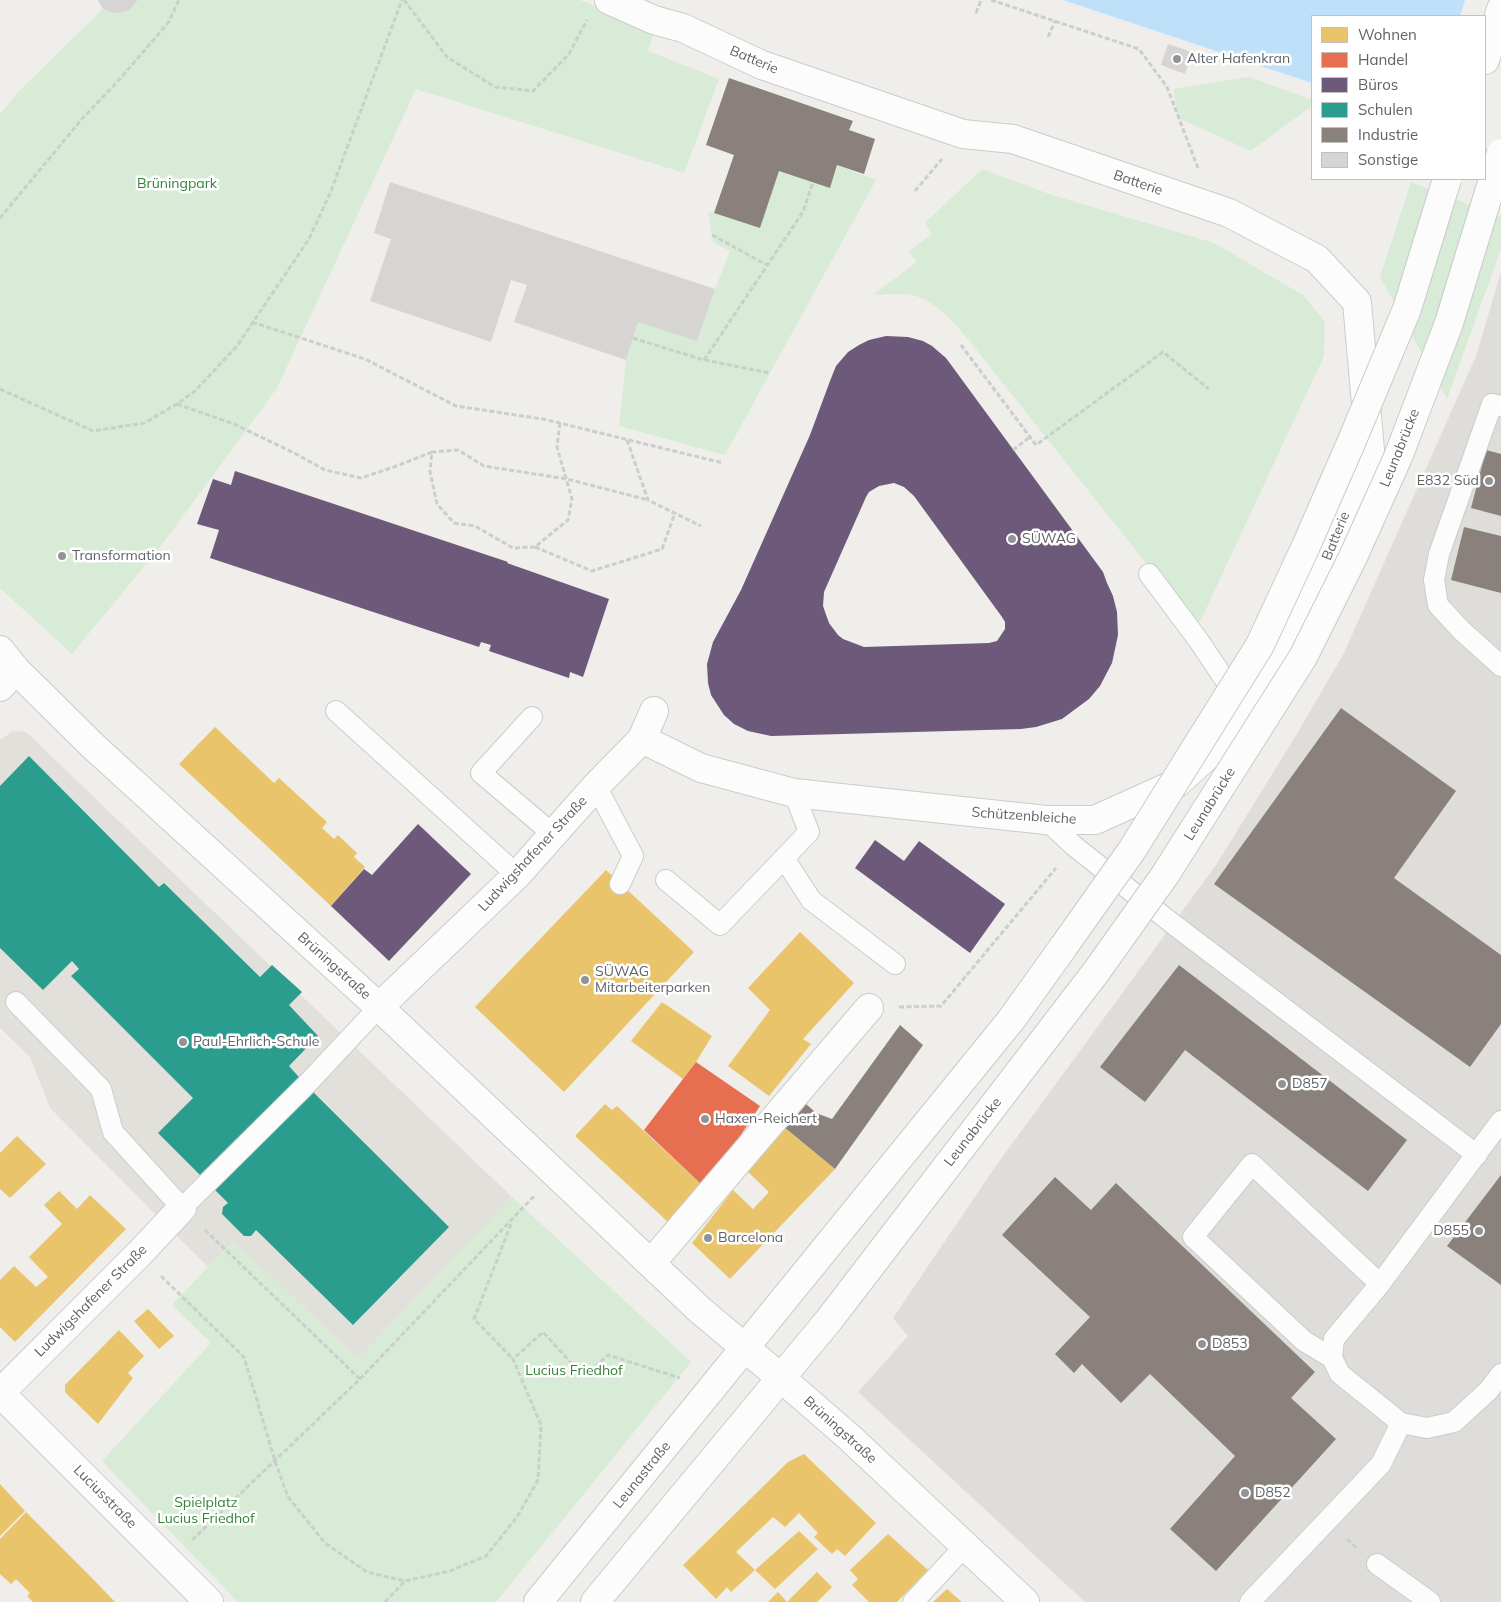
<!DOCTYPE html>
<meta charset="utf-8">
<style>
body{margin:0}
#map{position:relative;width:1501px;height:1602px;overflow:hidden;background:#efeeea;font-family:Mulish,sans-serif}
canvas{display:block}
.legend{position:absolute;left:1311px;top:15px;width:175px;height:165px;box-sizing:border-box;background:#fff;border:1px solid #bfc1c3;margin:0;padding:6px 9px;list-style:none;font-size:15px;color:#5f6368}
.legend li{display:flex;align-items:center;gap:10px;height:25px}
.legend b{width:25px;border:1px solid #bfc1c3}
</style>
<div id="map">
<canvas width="1501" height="1602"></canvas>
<ul class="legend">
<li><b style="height:14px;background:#e9c46a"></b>Wohnen</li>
<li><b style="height:14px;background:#e76f51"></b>Handel</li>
<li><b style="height:14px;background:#6d597a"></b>Büros</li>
<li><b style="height:14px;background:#2a9d8f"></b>Schulen</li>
<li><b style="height:14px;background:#8a817c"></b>Industrie</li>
<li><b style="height:14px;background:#d6d5d3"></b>Sonstige</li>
</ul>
</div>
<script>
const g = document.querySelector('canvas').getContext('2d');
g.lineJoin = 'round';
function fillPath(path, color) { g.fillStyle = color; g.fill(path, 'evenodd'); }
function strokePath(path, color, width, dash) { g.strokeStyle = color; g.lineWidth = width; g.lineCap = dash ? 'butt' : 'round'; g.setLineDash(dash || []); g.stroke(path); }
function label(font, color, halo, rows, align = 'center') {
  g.font = font + ' Mulish,sans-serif'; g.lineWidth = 5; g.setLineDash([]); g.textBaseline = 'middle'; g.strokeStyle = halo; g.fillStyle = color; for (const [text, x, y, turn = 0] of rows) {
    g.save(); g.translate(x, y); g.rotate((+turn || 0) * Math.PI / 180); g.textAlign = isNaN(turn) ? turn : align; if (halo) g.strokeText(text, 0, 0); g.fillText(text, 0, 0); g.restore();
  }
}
const industrial = new Path2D(`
 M 1501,272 L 1501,1602 L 1085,1602 L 858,1392 L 908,1336 L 893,1318 L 995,1167 L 1216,865 L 1292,742 L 1344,653 L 1476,356 Z`);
const education = new Path2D(`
 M 13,731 L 26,732 L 512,1197 L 358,1359 L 234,1242 L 208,1267 L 50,1108 L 30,1057 L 0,1028 L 0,740 Z`);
const green = new Path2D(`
 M 138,0 L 580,0 L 655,30 L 648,51 L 719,79 L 684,173 L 416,89 L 277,388 L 164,542 L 72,654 L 0,588 L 0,114 L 19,91 L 103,9 C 117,14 130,14 138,0 Z
 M 1249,77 L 1312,100 L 1312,106 L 1251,151 L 1178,118 L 1173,89 Z
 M 837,165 L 876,180 L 725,455 L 619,426 L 626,360 L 638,322 L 697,340 L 715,289 L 730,251 L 713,242 L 708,212 L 714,213 L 760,228 L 779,171 L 830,187 Z
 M 982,169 L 1052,195 L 1214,243 L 1303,295 L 1325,322 L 1324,356 L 1199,624 L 1145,562 L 968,339 C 949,318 931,294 901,294 C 891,294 882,295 873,295 L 917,262 L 909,252 L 932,233 L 925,223 Z
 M 1411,182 L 1501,217 L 1501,249 L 1447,399 L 1380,277 Z
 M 512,1197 L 691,1362 L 496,1602 L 238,1602 L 102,1461 L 211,1343 L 172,1305 L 233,1241 L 358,1359 Z`);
const water = new Path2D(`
 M 1063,0 L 1501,0 L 1485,16 L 1312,16 L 1312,83 Z`);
const pier = new Path2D(`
 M 1465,0 L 1501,0 L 1501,170 L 1485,165 L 1485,16 L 1460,16 Z`);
const homes = new Path2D(`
 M 215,727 L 274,783 L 279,778 L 327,822 L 322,828 L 334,839 L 338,835 L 357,853 L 354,857 L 365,867 L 331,906 L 179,764 Z
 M 606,870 L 694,952 L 564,1092 L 475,1007 Z
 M 800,932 L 854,983 L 803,1039 L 811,1044 L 769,1096 L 728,1066 L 770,1010 L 748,988 Z
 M 662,1002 L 712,1036 L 696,1062 L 683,1079 L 631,1041 Z
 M 605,1104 L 612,1110 L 617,1106 L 702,1185 L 668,1222 L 575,1136 Z
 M 784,1127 L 835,1169 L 730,1279 L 692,1243 L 733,1190 L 753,1209 L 769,1192 L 748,1172 Z
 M 17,1136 L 46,1164 L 10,1198 L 0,1189 L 0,1153 Z
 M 59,1191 L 77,1209 L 90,1195 L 126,1229 L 15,1342 L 0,1327 L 0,1280 L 14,1266 L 36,1287 L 48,1277 L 29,1257 L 62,1224 L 44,1205 Z
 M 148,1309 L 174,1336 L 159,1349 L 134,1321 Z
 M 119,1330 L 144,1356 L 128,1373 L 133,1378 L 98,1424 L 65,1392 L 65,1385 Z
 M 804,1454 L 876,1523 L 845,1556 L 837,1549 L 832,1554 L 814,1537 L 818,1533 L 799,1513 L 785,1527 L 773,1517 L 736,1552 L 755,1570 L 799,1531 L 818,1549 L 775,1589 L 755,1570 L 731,1592 L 727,1587 L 716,1599 L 683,1565 L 788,1462 Z
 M 0,1484 L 25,1511 L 0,1536 Z
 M 26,1512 L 92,1578 L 115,1602 L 33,1602 L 27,1596 L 30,1593 L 16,1579 L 11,1584 L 0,1574 L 0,1539 Z
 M 888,1534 L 928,1570 L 897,1602 L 869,1602 L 852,1585 L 858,1579 L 850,1570 Z
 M 817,1572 L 832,1587 L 817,1602 L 768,1602 L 778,1592 L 787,1602 Z
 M 947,1589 L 962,1602 L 933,1602 Z`);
const shops = new Path2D(`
 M 696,1062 L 760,1106 L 719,1168 L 702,1185 L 644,1130 Z`);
const offices = new Path2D(`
 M 886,336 L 908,337 L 923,341 L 932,346 L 946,358 L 1103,572 L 1107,583 L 1113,596 L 1117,612 L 1118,635 L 1112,663 L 1100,686 L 1089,699 L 1062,719 L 1036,727 L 1021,729 L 771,736 L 748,731 L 734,724 L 724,715 L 711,695 L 708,683 L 707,664 L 713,642 L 741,590 L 810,435 L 830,381 L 836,366 L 848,352 L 859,345 L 869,340 ZM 894,483 L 904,487 L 914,496 L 1002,617 L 1005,622 L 1005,629 L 997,641 L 989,643 L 864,647 L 843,639 L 838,635 L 829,623 L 823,606 L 824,592 L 866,497 L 869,492 L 879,486 Z
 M 235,471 L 508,562 L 507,563 L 609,599 L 583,677 L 570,672 L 569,678 L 489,651 L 491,645 L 481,642 L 479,647 L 210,558 L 219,530 L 197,524 L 213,479 L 231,485 Z
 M 418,824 L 471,874 L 389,961 L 331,906 L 364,869 L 372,875 Z
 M 875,840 L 904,861 L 919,841 L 1005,904 L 970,953 L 855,868 Z`);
const schools = new Path2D(`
 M 29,756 L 159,887 L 164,883 L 260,977 L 272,965 L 302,992 L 289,1005 L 318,1036 L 289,1066 L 306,1085 L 449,1227 L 353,1325 L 256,1230 L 251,1236 L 244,1236 L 222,1214 L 223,1207 L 228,1203 L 158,1133 L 193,1098 L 71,976 L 79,969 L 72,961 L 43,990 L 0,948 L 0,786 Z`);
const industry = new Path2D(`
 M 729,78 L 853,121 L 849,130 L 875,139 L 864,174 L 837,165 L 830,188 L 779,171 L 760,228 L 714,213 L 734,155 L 706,145 Z
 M 1486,450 L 1501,454 L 1501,516 L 1471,508 Z
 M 1464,527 L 1501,536 L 1501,593 L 1451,580 Z
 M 1341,708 L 1456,791 L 1394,878 L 1501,955 L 1501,1024 L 1470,1067 L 1214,884 Z
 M 1179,965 L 1407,1140 L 1368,1191 L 1185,1050 L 1145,1102 L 1100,1067 Z
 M 900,1025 L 923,1045 L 835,1169 L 784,1127 L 805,1103 L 816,1113 L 832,1119 Z
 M 1501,1175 L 1501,1285 L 1447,1246 Z
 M 1055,1177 L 1091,1210 L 1116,1183 L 1315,1372 L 1291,1398 L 1336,1439 L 1216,1571 L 1170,1529 L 1235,1456 L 1150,1374 L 1121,1403 L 1082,1364 L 1074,1373 L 1055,1354 L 1090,1317 L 1002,1235 Z`);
const building = new Path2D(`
 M 98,0 L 138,0 L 130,10 L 123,12 L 115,13 L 103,9 Z
 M 1168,44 L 1192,52 L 1185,74 L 1161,65 Z
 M 390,182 L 715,289 L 697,341 L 638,322 L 626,360 L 514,322 L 527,285 L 511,280 L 491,342 L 370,301 L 391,239 L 374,233 Z`);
const path = new Path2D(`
 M 404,0 L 447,57 L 495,87 L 533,91 L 569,54 L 587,20
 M 991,0 L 1139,49 L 1167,87 L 1198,168
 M 976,13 L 981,0
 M 1048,37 L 1055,21
 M 915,191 L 942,159
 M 0,218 L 82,119 L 119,80 L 168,23 L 179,0
 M 712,235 L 767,265
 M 252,322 L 365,359 L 456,406 L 543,419 L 723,463
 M 633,338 L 704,360 L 770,373
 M 961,345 L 1036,445 L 1163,352 L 1209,389
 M 704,360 L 803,212 L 813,182
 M 0,389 L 93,431 L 144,423 L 177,404 L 195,391 L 237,346 L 309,239 L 331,191 L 402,0
 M 177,404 L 234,424 L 296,454 L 325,470 L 361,478 L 394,467 L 432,452
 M 560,423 L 557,447 L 572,499 L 568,520 L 535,547 L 592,571 L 662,549 L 675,513
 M 627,440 L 648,500 L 701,526
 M 1013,450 L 1030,437
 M 535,547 L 513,548 L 475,526 L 454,523 L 437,504 L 430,472 L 432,452 L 458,450 L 484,466 L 567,479 L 648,500
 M 899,1007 L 941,1006 L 1056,868
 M 511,1224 L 474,1319 L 513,1359
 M 205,1230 L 360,1379
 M 161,1276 L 244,1357 L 275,1461 L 288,1497 L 325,1543 L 367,1572 L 405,1581 L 450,1571 L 486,1556 L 517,1517 L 538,1480 L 541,1425 L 513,1359 L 543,1332 L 584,1377 L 608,1355 L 680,1378
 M 1347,1539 L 1357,1548
 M 192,1540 L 360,1379 L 535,1195
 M 385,1602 L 405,1581`);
const lane = new Path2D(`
 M 1501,406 L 1492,404 L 1439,554 L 1434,580 L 1438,605 L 1461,630 L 1501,666
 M 1149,574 L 1199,641 L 1239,701
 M 336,711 L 517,875
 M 532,717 L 481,773 L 554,835
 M 596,786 L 633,856 L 620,884
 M 1046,820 L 1074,846 L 1173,924 L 1477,1155
 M 784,858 L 811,900 L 895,964
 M 666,880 L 720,925 L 809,832 L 794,793
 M 16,1002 L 101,1089 L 113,1132 L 182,1208 L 306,1085 L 379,1007
 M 1332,1358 L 1304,1341 L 1193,1237 L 1252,1164 L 1380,1284
 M 1401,1423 L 1427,1428 L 1454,1422 L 1488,1391 L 1501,1374
 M 1377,1564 L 1430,1602
 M 913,1602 L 965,1546
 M 1250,1602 L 1381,1464 L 1401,1423 L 1340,1374 L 1332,1358 L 1334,1339 L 1380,1284 L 1501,1121`);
const street = new Path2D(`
 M 609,0 L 654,20 L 683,28 L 762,65 L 963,134 L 1013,139 L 1229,213 L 1317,259 L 1357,302 L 1370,450 L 1311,599 L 1240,726 L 1177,783 L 1095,820 L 1046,820 L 794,793 L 701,768 L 642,739
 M 0,687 L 16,670
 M 379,1007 L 517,875 L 596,786 L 642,739 L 654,711
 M 651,1263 L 869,1008
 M 781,1378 L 849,1437 L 1025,1602
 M 0,1393 L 209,1602
 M 0,1393 L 139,1254 L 182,1208`);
const secondary = new Path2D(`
 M 1485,60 L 1501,9
 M 0,650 L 16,670 L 93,746 L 379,1007 L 701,1311 L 781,1378
 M 538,1602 L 1011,1020 L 1064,946
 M 595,1602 L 829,1320 L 1096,972`);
const secondaryBridge = new Path2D(`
 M 1064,946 L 1132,850 L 1260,645 L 1306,546 L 1351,443 L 1407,309 L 1447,179
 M 1096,972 L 1165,875 L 1303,657 L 1353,557 L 1398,457 L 1449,323 L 1501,153`);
const markers = [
 [1177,59,5,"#919496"],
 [1489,481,5,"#919496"],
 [1012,539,5,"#919496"],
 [62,556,5,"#919496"],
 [585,980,5,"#919496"],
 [183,1042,5,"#919496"],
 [1282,1084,5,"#919496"],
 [705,1119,5,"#919496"],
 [1479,1231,5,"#919496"],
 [708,1238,5,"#919496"],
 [1202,1344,5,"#919496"],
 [1245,1493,5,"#919496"]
];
const poiNames = [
 ["Alter Hafenkran",1187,59],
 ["E832 Süd",1479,481,"right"],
 ["SÜWAG",1022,539],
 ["Transformation",72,556],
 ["SÜWAG",595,972],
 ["Mitarbeiterparken",595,988],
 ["Paul-Ehrlich-Schule",193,1042],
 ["D857",1292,1084],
 ["Haxen-Reichert",715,1119],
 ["D855",1469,1231,"right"],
 ["Barcelona",718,1238],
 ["D853",1212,1344],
 ["D852",1255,1493]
];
const streetNames = [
 ["Batterie",754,60,23],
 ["Batterie",1138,183,19],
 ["Leunabrücke",1400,448,-68],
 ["Batterie",1336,536,-68],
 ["Leunabrücke",1210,804,-58],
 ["Schützenbleiche",1024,816,4],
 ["Ludwigshafener Straße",533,854,-47],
 ["Brüningstraße",334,966,42],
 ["Leunabrücke",973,1132,-52],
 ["Ludwigshafener Straße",91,1301,-45],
 ["Brüningstraße",840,1430,42],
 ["Leunastraße",642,1475,-51],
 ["Luciusstraße",105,1497,45]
];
const parkNames = [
 ["Brüningpark",177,184],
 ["Lucius Friedhof",574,1371],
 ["Spielplatz",206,1503],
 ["Lucius Friedhof",206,1519]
];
fillPath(industrial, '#dfddda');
fillPath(education, '#e2e0da');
fillPath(green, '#d8ebd6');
fillPath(water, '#bfe0f9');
fillPath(pier, '#efeeea');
fillPath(homes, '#e9c46a');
fillPath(shops, '#e76f51');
fillPath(offices, '#6d597a');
fillPath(schools, '#2a9d8f');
fillPath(industry, '#8a817c');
fillPath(building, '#d6d5d3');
strokePath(lane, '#cbcccc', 22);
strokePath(street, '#cbcccc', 30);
strokePath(secondary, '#cacacb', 30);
strokePath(path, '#cacfcc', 3, [5, 2.5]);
strokePath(lane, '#fdfcfc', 20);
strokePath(street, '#fdfcfc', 28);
strokePath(secondary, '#fdfcfc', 28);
strokePath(secondaryBridge, '#cacacb', 30, []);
strokePath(secondaryBridge, '#fdfcfc', 28);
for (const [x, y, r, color] of markers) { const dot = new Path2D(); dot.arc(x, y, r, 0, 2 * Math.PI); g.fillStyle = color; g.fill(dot); strokePath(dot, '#fff', 2); }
label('14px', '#5f6368', '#fff', poiNames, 'left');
label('14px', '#5f6368', '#fff', streetNames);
label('14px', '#348238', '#fff', parkNames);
</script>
